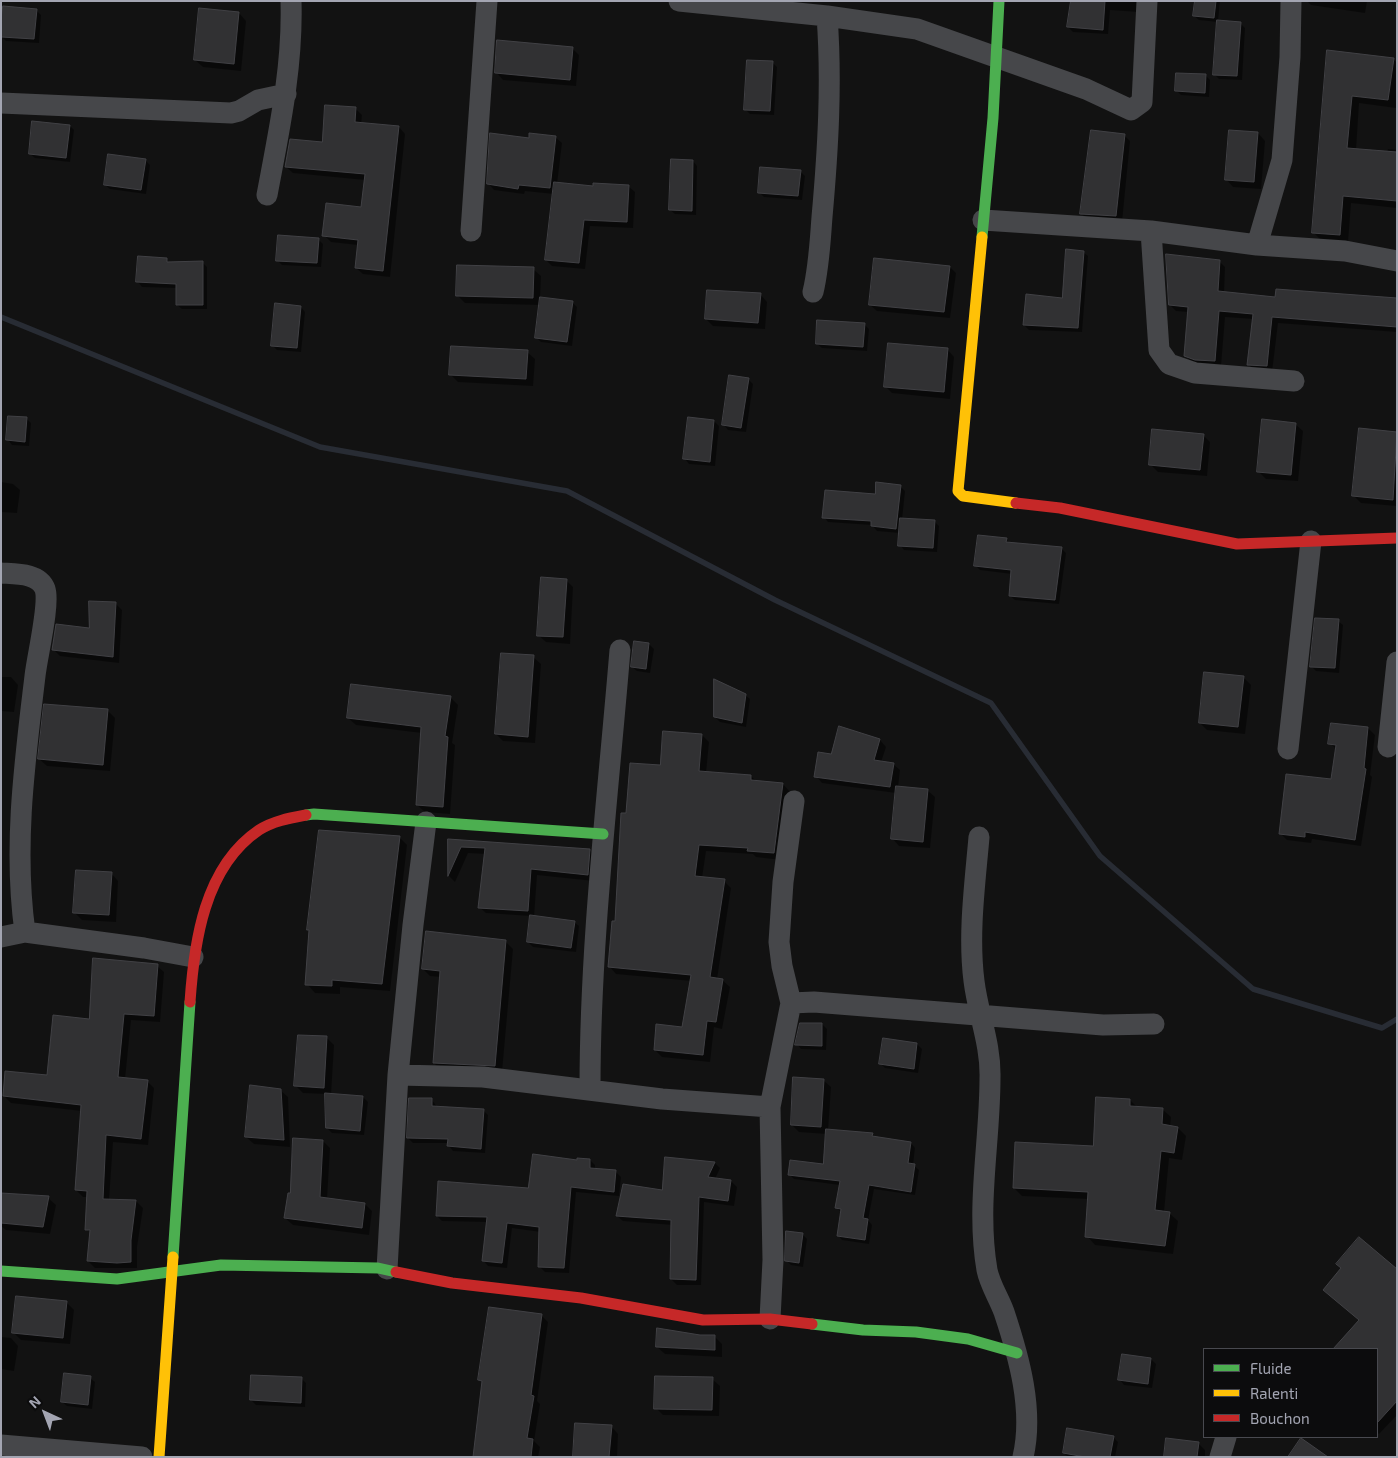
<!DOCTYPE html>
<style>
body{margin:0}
#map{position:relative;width:1398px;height:1458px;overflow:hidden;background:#121212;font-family:"Exo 2",sans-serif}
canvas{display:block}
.frame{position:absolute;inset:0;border:2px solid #a3a5b2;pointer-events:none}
.legend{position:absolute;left:1203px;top:1348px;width:175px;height:90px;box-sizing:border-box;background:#0c0c0d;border:1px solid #48494f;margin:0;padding:6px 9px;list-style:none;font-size:15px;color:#a3a5b2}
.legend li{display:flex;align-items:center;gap:10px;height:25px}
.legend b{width:25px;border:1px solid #48494f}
.north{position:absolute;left:20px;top:1388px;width:50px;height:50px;-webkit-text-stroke:4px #0c0c0d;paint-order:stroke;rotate:317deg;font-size:14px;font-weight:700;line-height:20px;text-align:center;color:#a3a5b2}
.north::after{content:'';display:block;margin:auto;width:18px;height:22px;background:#a3a5b2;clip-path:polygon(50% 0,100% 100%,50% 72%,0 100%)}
</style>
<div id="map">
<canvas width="1398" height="1458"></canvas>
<div class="frame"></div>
<ul class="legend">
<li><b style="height:6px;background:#4caf50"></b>Fluide</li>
<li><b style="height:6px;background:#ffc107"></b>Ralenti</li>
<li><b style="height:6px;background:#c62828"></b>Bouchon</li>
</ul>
<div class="north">N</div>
</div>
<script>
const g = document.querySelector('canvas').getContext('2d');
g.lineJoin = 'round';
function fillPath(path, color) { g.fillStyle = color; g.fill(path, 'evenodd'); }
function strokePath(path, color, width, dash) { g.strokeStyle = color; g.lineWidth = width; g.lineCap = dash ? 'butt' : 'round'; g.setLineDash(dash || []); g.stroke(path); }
const shadow = new Path2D(`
 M 1072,1 L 1141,1 L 1139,12 L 1110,10 L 1108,34 L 1073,32 L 1068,27 Z
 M 1196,1 L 1220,1 L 1218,21 L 1240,23 L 1245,28 L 1242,80 L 1219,79 L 1214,74 L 1218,22 L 1199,20 L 1194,16 Z
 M 1307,1 L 1367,1 L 1365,13 L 1311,5 Z
 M 36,10 L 41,15 L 39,43 L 6,41 L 1,36 Z
 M 239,13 L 246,21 L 241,71 L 203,67 L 195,60 Z
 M 572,48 L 579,55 L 576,86 L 503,80 L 496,72 Z
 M 1328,52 L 1393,59 L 1397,63 L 1396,108 L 1359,103 L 1356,150 L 1387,153 L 1388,149 L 1397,150 L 1397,208 L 1351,203 L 1348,242 L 1321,240 L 1313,232 Z
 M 772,62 L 777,67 L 774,115 L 750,114 L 745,109 Z
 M 1206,76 L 1210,80 L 1209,97 L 1181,95 L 1176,90 Z
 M 355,108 L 362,115 L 361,124 L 399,127 L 405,134 L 390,277 L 363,274 L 356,268 L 358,245 L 331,242 L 324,235 L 362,208 L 365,180 L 293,173 L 286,167 L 324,143 Z
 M 70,126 L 74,130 L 70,162 L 35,158 L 30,154 Z
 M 1258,133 L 1265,141 L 1261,189 L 1233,187 L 1226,179 Z
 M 1124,135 L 1130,141 L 1122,222 L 1088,220 L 1081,213 Z
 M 555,137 L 562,143 L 557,184 L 594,188 L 628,186 L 635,192 L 633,228 L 590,226 L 585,269 L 552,266 L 546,260 L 554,194 L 525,191 L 524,194 L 494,190 L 488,183 L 530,140 Z
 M 145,160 L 150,165 L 146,194 L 110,189 L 105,185 Z
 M 693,161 L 697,166 L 696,215 L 675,214 L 670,210 Z
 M 800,171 L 805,176 L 802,200 L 764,197 L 759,192 Z
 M 318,239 L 323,244 L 321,267 L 282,265 L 277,260 Z
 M 1083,252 L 1088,256 L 1082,332 L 1029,330 L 1024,325 L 1063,299 Z
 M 166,259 L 170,263 L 202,262 L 207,267 L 207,309 L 182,309 L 177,305 L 177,288 L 142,287 L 138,282 Z
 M 1219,261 L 1225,267 L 1224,293 L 1276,298 L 1397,300 L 1397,332 L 1278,323 L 1272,372 L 1254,370 L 1248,364 L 1254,319 L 1225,317 L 1221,366 L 1192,362 L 1186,356 L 1189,312 L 1176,311 L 1170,305 Z
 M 950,267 L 956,273 L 950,318 L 877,311 L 870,305 Z
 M 533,269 L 541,276 L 540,298 L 572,302 L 577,307 L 572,346 L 541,342 L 536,337 L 540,305 L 465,303 L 458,296 Z
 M 760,294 L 767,302 L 765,329 L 713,326 L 706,319 Z
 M 301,307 L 305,312 L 301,352 L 277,350 L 272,345 Z
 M 864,324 L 869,329 L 867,351 L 822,348 L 817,344 Z
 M 947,349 L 954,357 L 950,399 L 892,393 L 885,386 Z
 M 527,352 L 535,359 L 533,386 L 458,382 L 450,374 Z
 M 748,379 L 753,384 L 746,432 L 728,430 L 724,425 Z
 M 26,418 L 31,423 L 29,446 L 12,445 L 8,440 Z
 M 689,419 L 714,421 L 719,426 L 715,466 L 689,464 L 685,459 Z
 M 1295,424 L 1303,431 L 1298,481 L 1266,479 L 1258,471 Z
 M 1397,433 L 1397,506 L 1361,503 L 1354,496 Z
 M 1203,435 L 1210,442 L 1207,476 L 1158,472 L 1150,464 Z
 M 1,482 L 13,484 L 20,490 L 17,513 L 1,512 Z
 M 900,486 L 905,491 L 902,520 L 934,521 L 939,526 L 937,552 L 904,550 L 900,545 L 900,533 L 877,531 L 872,525 L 828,522 L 824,517 Z
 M 1006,539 L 1011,544 L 1061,548 L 1066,553 L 1059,604 L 1015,600 L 1010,596 L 1012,574 L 980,570 L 976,566 Z
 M 566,580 L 573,587 L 570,644 L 546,642 L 538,635 Z
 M 116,604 L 122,610 L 119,663 L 60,656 L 53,649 L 90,629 Z
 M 1338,621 L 1343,625 L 1339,673 L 1316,671 L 1311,666 Z
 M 636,642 L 649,644 L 654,649 L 650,673 L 637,671 L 632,667 Z
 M 533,657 L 541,664 L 535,743 L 503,741 L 496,734 Z
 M 1,677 L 11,677 L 18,685 L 14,712 L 1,711 Z
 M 1243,677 L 1251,685 L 1245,734 L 1207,730 L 1200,723 Z
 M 745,695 L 750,699 L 746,727 L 720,722 L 715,717 Z
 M 450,697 L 458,705 L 452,743 L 455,745 L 450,814 L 425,812 L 417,805 L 422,733 L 356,725 L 348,718 Z
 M 107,710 L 115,718 L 110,771 L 47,766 L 39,759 Z
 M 1332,724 L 1368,728 L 1375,735 L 1370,775 L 1372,777 L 1361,846 L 1312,839 L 1311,843 L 1287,840 L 1280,833 L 1332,780 L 1337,750 L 1330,743 Z
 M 702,735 L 709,742 L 706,773 L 751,776 L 756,781 L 783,784 L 790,792 L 781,860 L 756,857 L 753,854 L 706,851 L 702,878 L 724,881 L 731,888 L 717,979 L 722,980 L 730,987 L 722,1029 L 714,1027 L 710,1062 L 662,1057 L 655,1050 L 683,1028 L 692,981 L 616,974 L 609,966 L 628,814 L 661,766 Z
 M 880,740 L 886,747 L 881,762 L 893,764 L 900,770 L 898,787 L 927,790 L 935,797 L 930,848 L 899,846 L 892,838 L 896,793 L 822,783 L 816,776 L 831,755 Z
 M 399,837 L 407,845 L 390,991 L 340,987 L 340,994 L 315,993 L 307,984 L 310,932 L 308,930 Z
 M 450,840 L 589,850 L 596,856 L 594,881 L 537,875 L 534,917 L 574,922 L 579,926 L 576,952 L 533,947 L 528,942 L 531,916 L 486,913 L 479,907 L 486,854 L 468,853 L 455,882 L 449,876 Z
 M 111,873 L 118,881 L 116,922 L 82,920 L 75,913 Z
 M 506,942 L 513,949 L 502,1072 L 441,1070 L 434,1063 L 441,977 L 430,976 L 423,969 Z
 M 157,966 L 164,972 L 160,1022 L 131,1020 L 125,1079 L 147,1081 L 154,1088 L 148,1145 L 113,1142 L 109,1200 L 136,1201 L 143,1208 L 137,1247 L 137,1268 L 95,1268 L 88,1261 L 91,1233 L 87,1229 L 88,1197 L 83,1197 L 76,1190 L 82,1111 L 11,1103 L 4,1096 L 48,1076 L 90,1020 Z
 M 822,1024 L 827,1029 L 826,1050 L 801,1049 L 797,1044 Z
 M 327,1038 L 334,1045 L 331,1095 L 363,1097 L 368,1102 L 364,1135 L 332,1133 L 327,1128 L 327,1094 L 303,1093 L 295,1085 Z
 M 917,1044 L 922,1049 L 918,1073 L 885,1068 L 880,1063 Z
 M 823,1080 L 831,1087 L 828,1131 L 872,1134 L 875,1137 L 911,1143 L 915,1148 L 913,1165 L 919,1170 L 915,1195 L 874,1189 L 868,1220 L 872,1225 L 869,1244 L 842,1240 L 838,1235 L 841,1212 L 836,1207 L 840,1185 L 794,1179 L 789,1174 L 824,1165 L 827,1134 L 799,1132 L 792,1125 Z
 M 280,1090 L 288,1097 L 290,1147 L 254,1144 L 246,1137 Z
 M 432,1100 L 437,1107 L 483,1110 L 488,1115 L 485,1153 L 453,1151 L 449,1146 L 449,1143 L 413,1143 L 408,1138 Z
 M 1130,1100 L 1137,1107 L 1162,1109 L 1171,1117 L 1170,1127 L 1178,1128 L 1186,1136 L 1182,1160 L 1169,1158 L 1164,1212 L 1169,1213 L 1178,1221 L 1173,1254 L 1095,1245 L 1087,1236 L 1089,1199 L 1022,1196 L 1014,1188 L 1094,1147 Z
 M 323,1141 L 330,1148 L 327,1199 L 365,1204 L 372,1211 L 369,1235 L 293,1225 L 285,1218 L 291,1195 Z
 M 590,1160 L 595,1165 L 595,1170 L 616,1172 L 621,1177 L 619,1196 L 576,1192 L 569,1273 L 545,1272 L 540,1267 L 541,1232 L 512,1228 L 507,1268 L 488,1266 L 483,1260 L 488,1222 L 442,1221 L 437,1216 L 529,1190 Z
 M 715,1163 L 720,1168 L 715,1179 L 731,1181 L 737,1187 L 734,1206 L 704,1202 L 701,1285 L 677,1285 L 671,1279 L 673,1225 L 623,1221 L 617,1216 Z
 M 1,1194 L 48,1198 L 56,1205 L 50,1234 L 6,1230 L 1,1226 Z
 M 803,1235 L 807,1239 L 803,1267 L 791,1265 L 787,1261 Z
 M 1359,1239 L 1397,1375 L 1397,1415 L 1379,1434 L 1377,1432 L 1377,1349 L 1334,1349 L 1360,1320 L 1342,1269 Z
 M 66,1302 L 74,1310 L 70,1344 L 21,1340 L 13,1332 Z
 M 541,1315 L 548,1322 L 537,1401 L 540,1404 L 534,1441 L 540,1447 L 538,1457 L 474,1457 L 483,1383 L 480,1380 Z
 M 1,1337 L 11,1338 L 18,1346 L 14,1371 L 1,1369 Z
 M 700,1337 L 715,1337 L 722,1344 L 722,1357 L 665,1354 L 657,1347 Z
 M 1151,1359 L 1156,1364 L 1152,1388 L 1124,1385 L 1120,1380 Z
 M 90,1378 L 95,1382 L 92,1409 L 67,1406 L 62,1402 Z
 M 301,1378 L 306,1383 L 305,1407 L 256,1405 L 251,1400 Z
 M 712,1379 L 720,1386 L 719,1416 L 663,1415 L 656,1408 Z
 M 611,1426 L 618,1434 L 617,1457 L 574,1457 Z
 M 1113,1437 L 1118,1442 L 1115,1457 L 1068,1457 L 1064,1453 Z
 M 1198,1443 L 1205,1450 L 1205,1457 L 1165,1457 Z`);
const stream = new Path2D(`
 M 1,317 L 320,447 L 567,491 L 775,600 L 991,703 L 1100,856 L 1253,989 L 1382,1028 L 1397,1019`);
const building = new Path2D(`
 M 1071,1 L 1105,1 L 1103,30 L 1067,27 Z
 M 1195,1 L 1216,1 L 1214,18 L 1193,16 Z
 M 3,6 L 37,9 L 34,39 L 1,37 Z
 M 199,8 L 239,12 L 234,64 L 194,60 Z
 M 1217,20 L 1241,22 L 1237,76 L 1213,75 Z
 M 497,40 L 573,47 L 570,80 L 495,73 Z
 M 1327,50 L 1394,58 L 1388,100 L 1352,96 L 1347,148 L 1397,152 L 1397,201 L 1343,196 L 1340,235 L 1312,233 Z
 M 747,60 L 773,61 L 770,111 L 744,110 Z
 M 1176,73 L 1206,74 L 1205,93 L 1175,91 Z
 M 325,105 L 356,107 L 355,122 L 399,126 L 383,271 L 355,268 L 358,240 L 322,236 L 326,203 L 361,207 L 365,174 L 285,167 L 290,139 L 322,142 Z
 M 32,121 L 70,125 L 66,158 L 29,154 Z
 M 1091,130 L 1125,134 L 1116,216 L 1080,214 Z
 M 1229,130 L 1258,132 L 1254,182 L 1225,180 Z
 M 490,133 L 529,138 L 529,133 L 556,136 L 550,188 L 519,185 L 518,189 L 487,184 Z
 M 108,154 L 146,159 L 141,190 L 104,185 Z
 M 671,159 L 693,160 L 692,211 L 669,210 Z
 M 760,167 L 801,170 L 798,196 L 758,193 Z
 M 554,182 L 593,186 L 593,183 L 629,185 L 627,222 L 584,220 L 579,263 L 545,260 Z
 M 278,235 L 319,238 L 317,263 L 276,261 Z
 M 1066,249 L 1084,251 L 1078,328 L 1023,325 L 1026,294 L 1062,298 Z
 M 1166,254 L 1220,260 L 1218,291 L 1275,297 L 1276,289 L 1397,298 L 1397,327 L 1272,317 L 1267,366 L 1247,365 L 1253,314 L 1219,311 L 1215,361 L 1195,360 L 1184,356 L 1188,307 L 1169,305 Z
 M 138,256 L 167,258 L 167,262 L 203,261 L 203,305 L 176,305 L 176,284 L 136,282 Z
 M 874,258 L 950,266 L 944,312 L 869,305 Z
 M 457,265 L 534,267 L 533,298 L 456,296 Z
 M 707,290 L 761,293 L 758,323 L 705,319 Z
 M 540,297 L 573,301 L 567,342 L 535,338 Z
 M 275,303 L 301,306 L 297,348 L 271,346 Z
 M 817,320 L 865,323 L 863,347 L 816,344 Z
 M 888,343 L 948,348 L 944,392 L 884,387 Z
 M 451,346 L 528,350 L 526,379 L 449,375 Z
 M 729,375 L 749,378 L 741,428 L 722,425 Z
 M 8,416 L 27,417 L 25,442 L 6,440 Z
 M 688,417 L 714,420 L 710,462 L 683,459 Z
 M 1262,419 L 1296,423 L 1291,475 L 1257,472 Z
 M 1359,428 L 1397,432 L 1393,500 L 1352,496 Z
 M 1152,429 L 1204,434 L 1200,470 L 1149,465 Z
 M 876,482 L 901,485 L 896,529 L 871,526 L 871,521 L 822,518 L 825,490 L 875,494 Z
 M 900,518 L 935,520 L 933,548 L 898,546 Z
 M 978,535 L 1007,538 L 1006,542 L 1062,547 L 1055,600 L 1009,596 L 1011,570 L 974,566 Z
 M 541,577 L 567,579 L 563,637 L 537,636 Z
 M 89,601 L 116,602 L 113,657 L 52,650 L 56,624 L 89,628 Z
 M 1315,618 L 1339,619 L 1335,668 L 1310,667 Z
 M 634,641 L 649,643 L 646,669 L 631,667 Z
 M 501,653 L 534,655 L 528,737 L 495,734 Z
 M 1204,672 L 1244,676 L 1238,727 L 1199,723 Z
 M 714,679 L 746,694 L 742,723 L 714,717 Z
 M 351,684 L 451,696 L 445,736 L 448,737 L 443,807 L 416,805 L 421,727 L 347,718 Z
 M 44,704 L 108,709 L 103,765 L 38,759 Z
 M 1331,723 L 1368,727 L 1364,768 L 1366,769 L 1355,840 L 1305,832 L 1305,837 L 1279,834 L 1286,774 L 1331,779 L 1336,745 L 1328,744 Z
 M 839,726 L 880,739 L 874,760 L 894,763 L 890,787 L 814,777 L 818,752 L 831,754 Z
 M 663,731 L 702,734 L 699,771 L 751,775 L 751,780 L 783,783 L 774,853 L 747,851 L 748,848 L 699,845 L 695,876 L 725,879 L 710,977 L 723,979 L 716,1022 L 707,1021 L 703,1055 L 654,1050 L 656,1024 L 682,1027 L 691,975 L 608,967 L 612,921 L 615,921 L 621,813 L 626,813 L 630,763 L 660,765 Z
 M 896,786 L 928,789 L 923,842 L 891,839 Z
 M 319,830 L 400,836 L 382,984 L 332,980 L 332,986 L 305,985 L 309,930 L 307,930 Z
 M 448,839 L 590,849 L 588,875 L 531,869 L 528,911 L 478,908 L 485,848 L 461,847 L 448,876 Z
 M 76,870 L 112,872 L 109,915 L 73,913 Z
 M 530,915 L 575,921 L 571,948 L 527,942 Z
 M 426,931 L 506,940 L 495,1066 L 433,1063 L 440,971 L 422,969 Z
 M 93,958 L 158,964 L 154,1016 L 124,1014 L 118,1077 L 148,1080 L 141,1139 L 106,1135 L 103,1199 L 136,1200 L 131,1240 L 131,1262 L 117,1263 L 87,1261 L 90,1230 L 85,1230 L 87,1191 L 75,1190 L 81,1105 L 3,1096 L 5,1071 L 47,1075 L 53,1015 L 89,1019 Z
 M 800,1023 L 822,1023 L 822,1046 L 795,1045 Z
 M 298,1035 L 327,1036 L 324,1088 L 294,1086 Z
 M 883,1038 L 917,1043 L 914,1069 L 879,1064 Z
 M 793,1077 L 824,1079 L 821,1127 L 791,1125 Z
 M 250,1085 L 281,1089 L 284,1140 L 245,1137 Z
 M 325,1093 L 363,1096 L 360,1131 L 326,1128 Z
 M 1096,1097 L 1130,1099 L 1130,1106 L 1163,1108 L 1162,1124 L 1178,1127 L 1174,1153 L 1161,1151 L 1155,1210 L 1170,1212 L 1165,1246 L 1085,1237 L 1088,1192 L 1013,1188 L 1015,1142 L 1093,1146 Z
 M 409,1098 L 432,1098 L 432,1106 L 484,1109 L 481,1149 L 447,1146 L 448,1139 L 407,1138 Z
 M 826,1129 L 873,1133 L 872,1136 L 911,1142 L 908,1163 L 915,1164 L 911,1192 L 869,1185 L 863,1218 L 868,1219 L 865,1240 L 837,1236 L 841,1209 L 835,1208 L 840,1181 L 788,1175 L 790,1160 L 823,1164 Z
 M 293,1138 L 323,1140 L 320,1197 L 365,1203 L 362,1228 L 284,1218 L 288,1193 L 290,1193 Z
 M 533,1154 L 577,1160 L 577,1158 L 590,1159 L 590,1168 L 616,1170 L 614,1192 L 571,1187 L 564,1268 L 538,1267 L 539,1227 L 507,1223 L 502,1263 L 482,1261 L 487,1217 L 436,1216 L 438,1181 L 528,1188 Z
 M 665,1157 L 715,1162 L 708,1177 L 731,1180 L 728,1201 L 699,1197 L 696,1280 L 670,1279 L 671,1220 L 616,1216 L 623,1184 L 662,1190 Z
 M 1,1193 L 49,1196 L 43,1227 L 1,1223 Z
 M 786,1231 L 803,1233 L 799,1263 L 785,1261 Z
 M 1359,1237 L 1397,1269 L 1397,1401 L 1377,1423 L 1377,1349 L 1333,1349 L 1359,1320 L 1323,1290 L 1341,1268 L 1336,1264 Z
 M 16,1296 L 67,1301 L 63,1338 L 12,1333 Z
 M 489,1307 L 542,1314 L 531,1395 L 534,1396 L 527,1438 L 533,1439 L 531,1457 L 473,1457 L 482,1381 L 478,1380 Z
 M 657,1328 L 700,1335 L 715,1335 L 715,1350 L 656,1347 Z
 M 1122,1354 L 1151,1358 L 1148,1384 L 1118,1380 Z
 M 64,1373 L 91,1376 L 88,1405 L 61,1402 Z
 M 251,1375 L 302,1377 L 301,1403 L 250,1400 Z
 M 655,1376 L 713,1377 L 712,1410 L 654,1409 Z
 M 575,1423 L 612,1425 L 609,1457 L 573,1457 Z
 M 1067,1428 L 1114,1436 L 1110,1457 L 1085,1457 L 1063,1453 Z
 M 1166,1438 L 1199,1442 L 1197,1457 L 1164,1457 Z
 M 1301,1438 L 1328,1457 L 1288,1457 Z`);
const street = new Path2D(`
 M 679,1 L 827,16 L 917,29 L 1086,89 L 1131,110 L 1142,102 L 1147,1
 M 1,103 L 231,113 L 239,111 L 258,100 L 286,94
 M 267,195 C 279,131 293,67 291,1
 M 983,220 L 1151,231 L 1257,245 L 1345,251 L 1397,261
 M 471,231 L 487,1
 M 1151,231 L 1159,350 L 1169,364 L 1195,373 L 1294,381
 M 1257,245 L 1282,160 L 1290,57 L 1291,1
 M 813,292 C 819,267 820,243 822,217 C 828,150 832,83 827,16
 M 1,573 C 16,574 39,573 45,589 C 50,604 37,657 35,676 C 25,760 13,847 25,932
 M 1388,747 L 1397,662
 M 1288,749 L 1311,541
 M 979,837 C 975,884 968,934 974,981 C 978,1014 991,1044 990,1078 C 990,1143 976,1206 987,1270 C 990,1285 999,1298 1004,1312 C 1019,1357 1034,1410 1023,1457
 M 1,937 L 25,932 L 144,948 L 193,957
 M 791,1003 L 814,1002 L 1103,1025 L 1154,1024
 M 398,1075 L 483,1077 L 662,1099 L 770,1107
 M 590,1088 C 590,942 608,796 620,650
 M 387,1269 L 398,1075 L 413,925 L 426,822
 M 770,1319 L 773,1260 L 770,1107 L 791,1003 L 782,966 L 779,942 L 783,882 L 794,801
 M 1,1445 L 142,1457
 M 1220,1457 L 1226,1437`);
const fast = new Path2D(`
 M 982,237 L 993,118 L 999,1
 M 306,815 L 314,814 L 603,834
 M 173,1257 L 190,1002
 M 1,1271 L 117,1279 L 221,1265 L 378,1268 L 396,1272
 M 812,1324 L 863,1330 L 916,1332 L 968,1339 L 1017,1353`);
const slow = new Path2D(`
 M 982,237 L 958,491 L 963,496 L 1016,503
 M 159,1457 L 173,1257`);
const jam = new Path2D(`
 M 1016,503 L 1060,508 L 1237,544 L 1397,538
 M 190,1002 C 194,943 204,867 259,830 C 273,821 290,818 306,815
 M 396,1272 L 452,1283 L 581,1298 L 703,1320 L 770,1319 L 812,1324`);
fillPath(shadow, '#0007');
strokePath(stream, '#282c34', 5.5);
fillPath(building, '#313133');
strokePath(building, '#414145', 1);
strokePath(street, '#46474a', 21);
strokePath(fast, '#4caf50', 11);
strokePath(slow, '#ffc107', 11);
strokePath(jam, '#c62828', 11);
</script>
